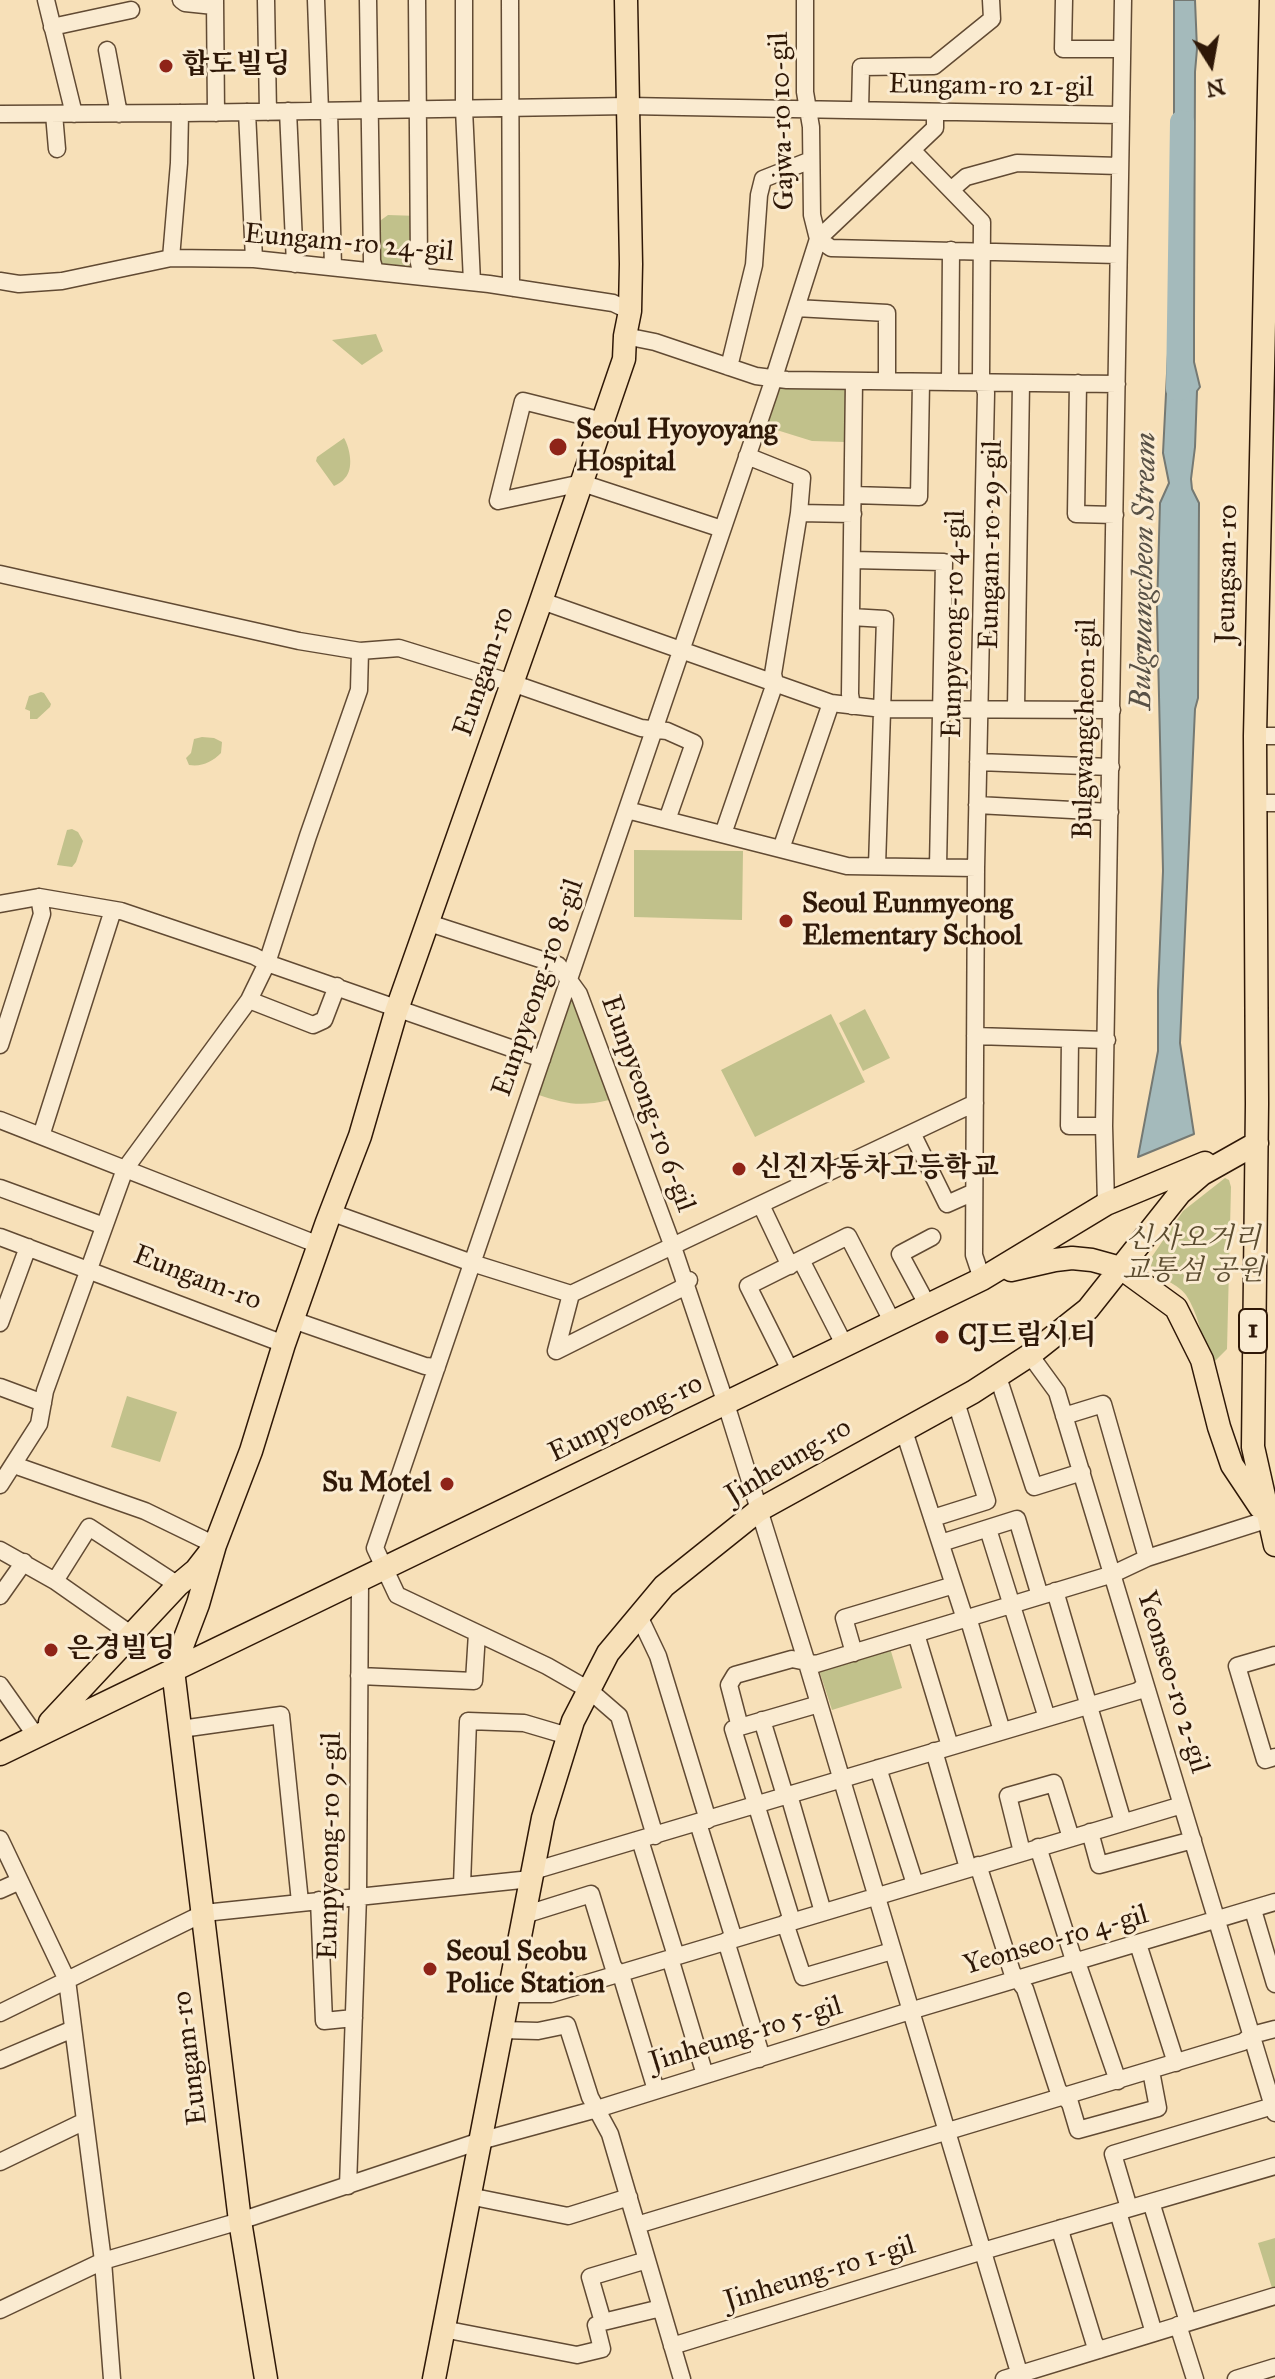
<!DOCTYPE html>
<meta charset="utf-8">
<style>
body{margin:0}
#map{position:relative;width:1275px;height:2379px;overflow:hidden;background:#f7e0b8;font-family:"IM FELL Great Primer",serif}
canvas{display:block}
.north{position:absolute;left:1171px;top:24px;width:80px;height:80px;-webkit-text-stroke:6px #faebd1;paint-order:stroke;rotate:169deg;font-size:22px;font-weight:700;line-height:32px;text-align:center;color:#2f1807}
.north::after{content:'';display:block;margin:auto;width:28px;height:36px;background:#2f1807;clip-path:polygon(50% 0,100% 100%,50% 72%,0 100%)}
</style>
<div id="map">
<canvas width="1275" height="2379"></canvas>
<div class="north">N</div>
</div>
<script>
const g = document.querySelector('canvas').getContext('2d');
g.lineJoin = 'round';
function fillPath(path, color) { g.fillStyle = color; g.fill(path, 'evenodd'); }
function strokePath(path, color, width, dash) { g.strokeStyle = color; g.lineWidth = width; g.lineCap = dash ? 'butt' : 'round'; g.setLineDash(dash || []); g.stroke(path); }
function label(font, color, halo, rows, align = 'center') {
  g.font = font + ' "IM FELL Great Primer","Noto Serif KR",serif'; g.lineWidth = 6; g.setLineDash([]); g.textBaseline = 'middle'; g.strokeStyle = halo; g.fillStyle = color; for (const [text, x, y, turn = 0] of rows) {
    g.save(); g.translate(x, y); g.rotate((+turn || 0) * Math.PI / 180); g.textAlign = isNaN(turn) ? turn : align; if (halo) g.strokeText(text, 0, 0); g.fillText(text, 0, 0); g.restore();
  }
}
const green = new Path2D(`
 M 388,215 L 419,216 L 416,268 L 379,272 L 377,223 Z
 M 376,334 L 383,351 L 362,365 L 332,340 Z
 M 778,383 L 849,386 L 845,442 L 812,441 L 767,427 Z
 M 344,438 C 350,448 354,469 345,478 C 342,482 338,484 334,486 L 316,461 L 317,457 Z
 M 41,692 L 44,693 L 51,704 L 50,707 L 37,719 L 30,719 L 30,711 L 25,709 L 29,696 Z
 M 202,737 L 214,738 L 222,742 L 221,753 C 212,762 202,767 189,765 L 186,758 L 191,753 L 194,739 Z
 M 72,829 L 78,832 L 83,841 L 76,862 L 72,867 L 57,865 L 67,830 Z
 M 634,850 L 743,851 L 742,920 L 634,917 Z
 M 568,993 L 573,996 L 609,1100 C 580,1107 565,1104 536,1094 Z
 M 865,1009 L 890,1058 L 863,1071 L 839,1023 Z
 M 831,1014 L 865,1082 L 755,1137 L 721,1070 Z
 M 1225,1178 L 1229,1180 L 1231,1187 L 1227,1349 L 1215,1361 L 1208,1357 C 1202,1337 1198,1313 1186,1295 C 1176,1281 1153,1279 1149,1261 L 1183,1211 Z
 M 127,1396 L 177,1412 L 160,1462 L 111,1447 Z
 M 890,1648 L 902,1688 L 832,1710 L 819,1670 Z
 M 1275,2238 L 1275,2287 L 1272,2288 L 1258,2243 Z`);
const water = new Path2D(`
 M 1174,0 L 1195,0 L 1197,49 L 1195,72 L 1194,324 L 1194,362 L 1200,387 L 1197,391 L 1195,447 L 1191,479 L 1192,489 L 1199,503 L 1198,698 L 1195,709 L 1180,1043 L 1194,1134 L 1138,1157 L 1158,1051 L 1158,991 L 1163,871 L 1157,608 L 1160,503 L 1169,483 L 1163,453 L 1170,314 L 1174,173 ZM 1183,152 L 1188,158 L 1187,193 L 1183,197 L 1180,195 L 1179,191 L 1180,156 ZM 1181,230 L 1185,231 L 1187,235 L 1187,273 L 1183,276 L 1179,273 L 1179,233 ZM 1182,309 L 1187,313 L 1185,356 L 1182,358 L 1177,353 L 1178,312 Z`);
const river = new Path2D(`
 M 1178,389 L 1182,122`);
const minor = new Path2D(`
 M 46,0 L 74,114
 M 181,0 L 185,3 L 214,6
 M 215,0 L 216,113
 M 266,0 L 268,112
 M 316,0 L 320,111
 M 368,0 L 372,261 L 375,271
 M 417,0 L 419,263 L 422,276
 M 464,0 L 464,109 L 472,282
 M 510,0 L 511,282 L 514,288
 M 805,0 L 805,92 L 811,127 L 812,215 L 818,239 L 831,248 L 1118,255
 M 1064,0 L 1063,49 L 1122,49
 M 52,27 L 131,10
 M 107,50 L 119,114
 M 860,110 L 861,67 L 934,66 L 992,19 L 991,0
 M 288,111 L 295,264
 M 329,111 L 333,267
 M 247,112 L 254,259
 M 0,114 L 184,113 L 629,106 L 1120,115
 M 54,114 L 57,149
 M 912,150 L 982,222 L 981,375 L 986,393 L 976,868 L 974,1255 L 982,1279
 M 952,189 L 966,177 L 1017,163 L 1119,166
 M 171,258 L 179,163 L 180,113
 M 0,281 L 19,284 L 62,281 L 171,258 L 254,259 L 489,284 L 613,303 L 630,311
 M 796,308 L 887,313 L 887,381
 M 625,336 L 655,342 L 756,376 L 787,380 L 1117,384
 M 729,367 L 754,265 L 759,195 L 763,179 L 811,160
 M 950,382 L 951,250
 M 1078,383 L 1076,514 L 1115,515
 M 603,421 L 523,401 L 498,501 L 582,483 L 722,529
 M 853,495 L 919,497 L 921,382
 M 799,513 L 853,514
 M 852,560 L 944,562 L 938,867
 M 0,574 L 299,641 L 360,651 L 399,648 L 512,683 L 641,728 L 667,731 L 694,743 L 667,820
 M 542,601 L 831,703 L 883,709 L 1112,710
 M 851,617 L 885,619 L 877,866
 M 852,706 L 850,694 L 854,381
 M 1016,709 L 1021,383
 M 1255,736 L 1275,736
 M 978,762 L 1111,767
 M 1255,803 L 1275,803
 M 977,805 L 1110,812
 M 627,810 L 847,866 L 976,868
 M 723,834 L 775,683 L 773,674 L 799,513 L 802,478 L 747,456
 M 781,849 L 831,703
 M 0,904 L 39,897 L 121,911 L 254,956 L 267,963 L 542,1059
 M 429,923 L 558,965 L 579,994 L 673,1247 L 726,1404 L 806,1660 L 1021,2379
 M 249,1000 L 313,1025 L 324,1020 L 337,986
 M 975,1036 L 1107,1040
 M 1070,1039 L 1069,1126 L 1104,1126
 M 0,1045 L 42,914 L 39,897
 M 0,1120 L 319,1245
 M 912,1133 L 947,1204 L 974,1192
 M 41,1136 L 113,910
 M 0,1188 L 104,1226
 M 1106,1204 L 1104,1126 L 1123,0
 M 761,1205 L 790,1266
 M 330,1212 L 472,1263 L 571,1294
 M 0,1237 L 284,1344
 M 801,1260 L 845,1346
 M 689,1280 L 680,1289 L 556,1351 L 571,1294 L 975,1103
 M 928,1306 L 900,1254 L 932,1237
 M 293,1320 L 425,1366 L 437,1367
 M 0,1323 L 28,1247
 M 1030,1355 L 1057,1392 L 1275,2113
 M 791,1372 L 748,1286 L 848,1236 L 893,1323
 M 998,1377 L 1034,1487 L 1082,1472
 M 0,1387 L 43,1403
 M 1064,1416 L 1103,1404 L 1147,1558
 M 904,1431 L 965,1619 L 970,1624 L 1002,1731
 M 14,1465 L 145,1511 L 215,1545
 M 0,1485 L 39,1424 L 45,1391 L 125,1169 L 249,1000 L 267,963 L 308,836 L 359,690 L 360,651
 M 933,1518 L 987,1501 L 956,1402
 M 988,1529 L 1047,1718
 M 941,1543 L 1017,1519 L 1040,1596
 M 0,1550 L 55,1581 L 132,1635
 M 55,1581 L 89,1527 L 178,1585
 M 1055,1591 L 1123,1822
 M 0,1596 L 24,1562
 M 639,1616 L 658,1656 L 708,1820
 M 916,1634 L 950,1746
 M 854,1653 L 844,1618 L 954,1585
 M 1275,1655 L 1237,1666 L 1265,1760 L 1275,1757
 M 359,1676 L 474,1681 L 477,1633
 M 0,1685 L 36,1736
 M 762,1720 L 783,1789 L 791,1802 L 823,1912
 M 740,1727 L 729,1685 L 735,1675 L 792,1659 L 816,1664 L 1113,1574 L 1147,1558 L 1275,1517
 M 181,1729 L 281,1715 L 300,1902
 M 934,1751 L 968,1868
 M 878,1768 L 915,1884
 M 698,1823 L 734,1939
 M 1090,1832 L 1099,1865 L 1193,1840
 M 655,1836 L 619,1716 L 589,1690 L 547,1666 L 397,1595 L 375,1548 L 770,390 L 818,239 L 935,128 L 935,112
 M 0,1839 L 67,1980 L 103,2261 L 112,2379
 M 640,1840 L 676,1956
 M 1038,1847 L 1072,1954 L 1077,1962 L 1118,2081
 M 1022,1852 L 1008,1796 L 1054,1783 L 1071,1838
 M 978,1865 L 1012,1972 L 1025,1989 L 1058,2090 L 1070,2103 L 1078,2130 L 1158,2108 L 1151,2071
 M 533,1871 L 1138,1691 L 1145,1685
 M 462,1885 L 468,1721 L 524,1723 L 568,1736
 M 0,1890 L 20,1881
 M 319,1900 L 324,2021 L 354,2018
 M 1253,1910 L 1275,1984
 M 524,1915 L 591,1894 L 613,1966 L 622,1978 L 656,2090
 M 792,1921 L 733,1729 L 819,1704
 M 785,1923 L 803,1977 L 892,1951
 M 726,1941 L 759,2048 L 759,2059
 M 1138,1944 L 1176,2063
 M 670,1958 L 705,2075
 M 509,1994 L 551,1994 L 1182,1805
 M 0,2013 L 204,1913 L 531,1879
 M 502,2030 L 538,2031 L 567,2025 L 590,2097 L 610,2134 L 682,2379
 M 0,2060 L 73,2029
 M 0,2162 L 85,2121
 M 348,2186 L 358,1896 L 360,1580
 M 469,2196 L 568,2216 L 629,2197
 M 1151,2202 L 1188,2322
 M 1129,2208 L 1113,2154 L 1273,2106
 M 1118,2212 L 1154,2333
 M 637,2225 L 1243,2042 L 1252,2035 L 1275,2029
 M 1061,2228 L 1062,2237 L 1094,2342 L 1099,2350
 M 647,2260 L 590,2277 L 603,2322 L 661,2308
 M 0,2310 L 103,2261 L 240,2221 L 480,2141 L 597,2109 L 910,2011 L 1275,1902
 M 1178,2325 L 1195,2379
 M 443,2329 L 577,2355 L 602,2349 L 596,2325 L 603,2322
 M 672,2346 L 983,2251 L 1275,2166
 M 1004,2379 L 1275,2296
 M 1236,2379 L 1275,2367`);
const major = new Path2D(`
 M 1271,0 L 1255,736 L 1257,1104 L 1253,1447 L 1275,1545
 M 1011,1270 L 1055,1260 L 1072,1258 L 1092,1260 L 1121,1268 L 1176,1308 L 1202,1360 L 1219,1427 L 1232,1465 L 1260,1507
 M 50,1722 L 178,1585 L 196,1570 L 210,1552
 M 0,1754 L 982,1279 L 1106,1204 L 1205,1163
 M 266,2379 L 240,2221 L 173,1670 L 198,1604 L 215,1545 L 251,1451 L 284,1344 L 327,1222 L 360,1136 L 396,1012 L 539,607 L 624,359 L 625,336 L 630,311 L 631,264 L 626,0
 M 434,2379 L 543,1818 L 573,1721 L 608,1653 L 664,1586 L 759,1510 L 973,1392 L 1030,1355 L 1088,1309 L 1180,1193 L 1202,1174 L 1257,1143`);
const markers = [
 [166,66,8,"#8f2418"],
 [558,447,10,"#8f2418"],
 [786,921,8,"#8f2418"],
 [739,1169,8,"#8f2418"],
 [942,1337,8,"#8f2418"],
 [447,1484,8,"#8f2418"],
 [51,1650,8,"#8f2418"],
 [430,1969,8,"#8f2418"]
];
const shields = [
 [1253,1331,28]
];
const shieldNames = [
 ["1",1253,1331]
];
const poiNames = [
 ["합도빌딩",182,66],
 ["Seoul Hyoyoyang",576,431],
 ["Hospital",576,463],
 ["Seoul Eunmyeong",802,905],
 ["Elementary School",802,937],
 ["신진자동차고등학교",755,1169],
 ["CJ드림시티",958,1337],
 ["Su Motel",431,1484,"right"],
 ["은경빌딩",67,1650],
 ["Seoul Seobu",446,1953],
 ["Police Station",446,1985]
];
const streetNames = [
 ["Eungam-ro 21-gil",991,87,1],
 ["Gajwa-ro 10-gil",783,121,-92],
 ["Eungam-ro 24-gil",349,244,5],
 ["Eungam-ro 29-gil",992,545,-89],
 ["Jeungsan-ro",1228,574,-89],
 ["Eunpyeong-ro 4-gil",955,624,-89],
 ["Eungam-ro",485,672,-71],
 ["Bulgwangcheon-gil",1086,729,-89],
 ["Eunpyeong-ro 8-gil",539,988,-71],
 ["Eunpyeong-ro 6-gil",647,1104,70],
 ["Eungam-ro",197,1279,21],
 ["Eunpyeong-ro",626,1419,-26],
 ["Jinheung-ro",789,1462,-31],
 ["Yeonseo-ro 2-gil",1172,1682,73],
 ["Eunpyeong-ro 9-gil",331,1846,-89],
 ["Yeonseo-ro 4-gil",1056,1941,-16],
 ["Jinheung-ro 5-gil",746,2035,-17],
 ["Eungam-ro",191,2058,-97],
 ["Jinheung-ro 1-gil",820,2274,-17]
];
const parkNames = [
 ["신사오거리",1193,1240],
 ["교통섬 공원",1193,1272]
];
const waterNames = [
 ["Bulgwangcheon Stream",1145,571,-89]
];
fillPath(green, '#c1c18b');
fillPath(water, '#a4babb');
strokePath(water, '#757973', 2);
strokePath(river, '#a4babb', 24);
strokePath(minor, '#614a33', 19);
strokePath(major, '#2f1807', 25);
strokePath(minor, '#faebd1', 16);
strokePath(major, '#f7e0b8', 22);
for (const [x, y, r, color] of markers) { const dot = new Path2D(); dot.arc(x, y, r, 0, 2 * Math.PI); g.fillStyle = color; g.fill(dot); strokePath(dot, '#faebd1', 3); }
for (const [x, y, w] of shields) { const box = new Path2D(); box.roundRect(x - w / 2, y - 22, w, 44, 6); g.fillStyle = '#faebd1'; g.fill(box); strokePath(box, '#2f1807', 2); }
label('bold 26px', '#2f1807', null, shieldNames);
label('bold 28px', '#2f1807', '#faebd1', poiNames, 'left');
label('28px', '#2f1807', '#faebd1', streetNames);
label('italic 28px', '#5b4b2f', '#faebd1', parkNames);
label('italic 30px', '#585146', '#faebd1', waterNames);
</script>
